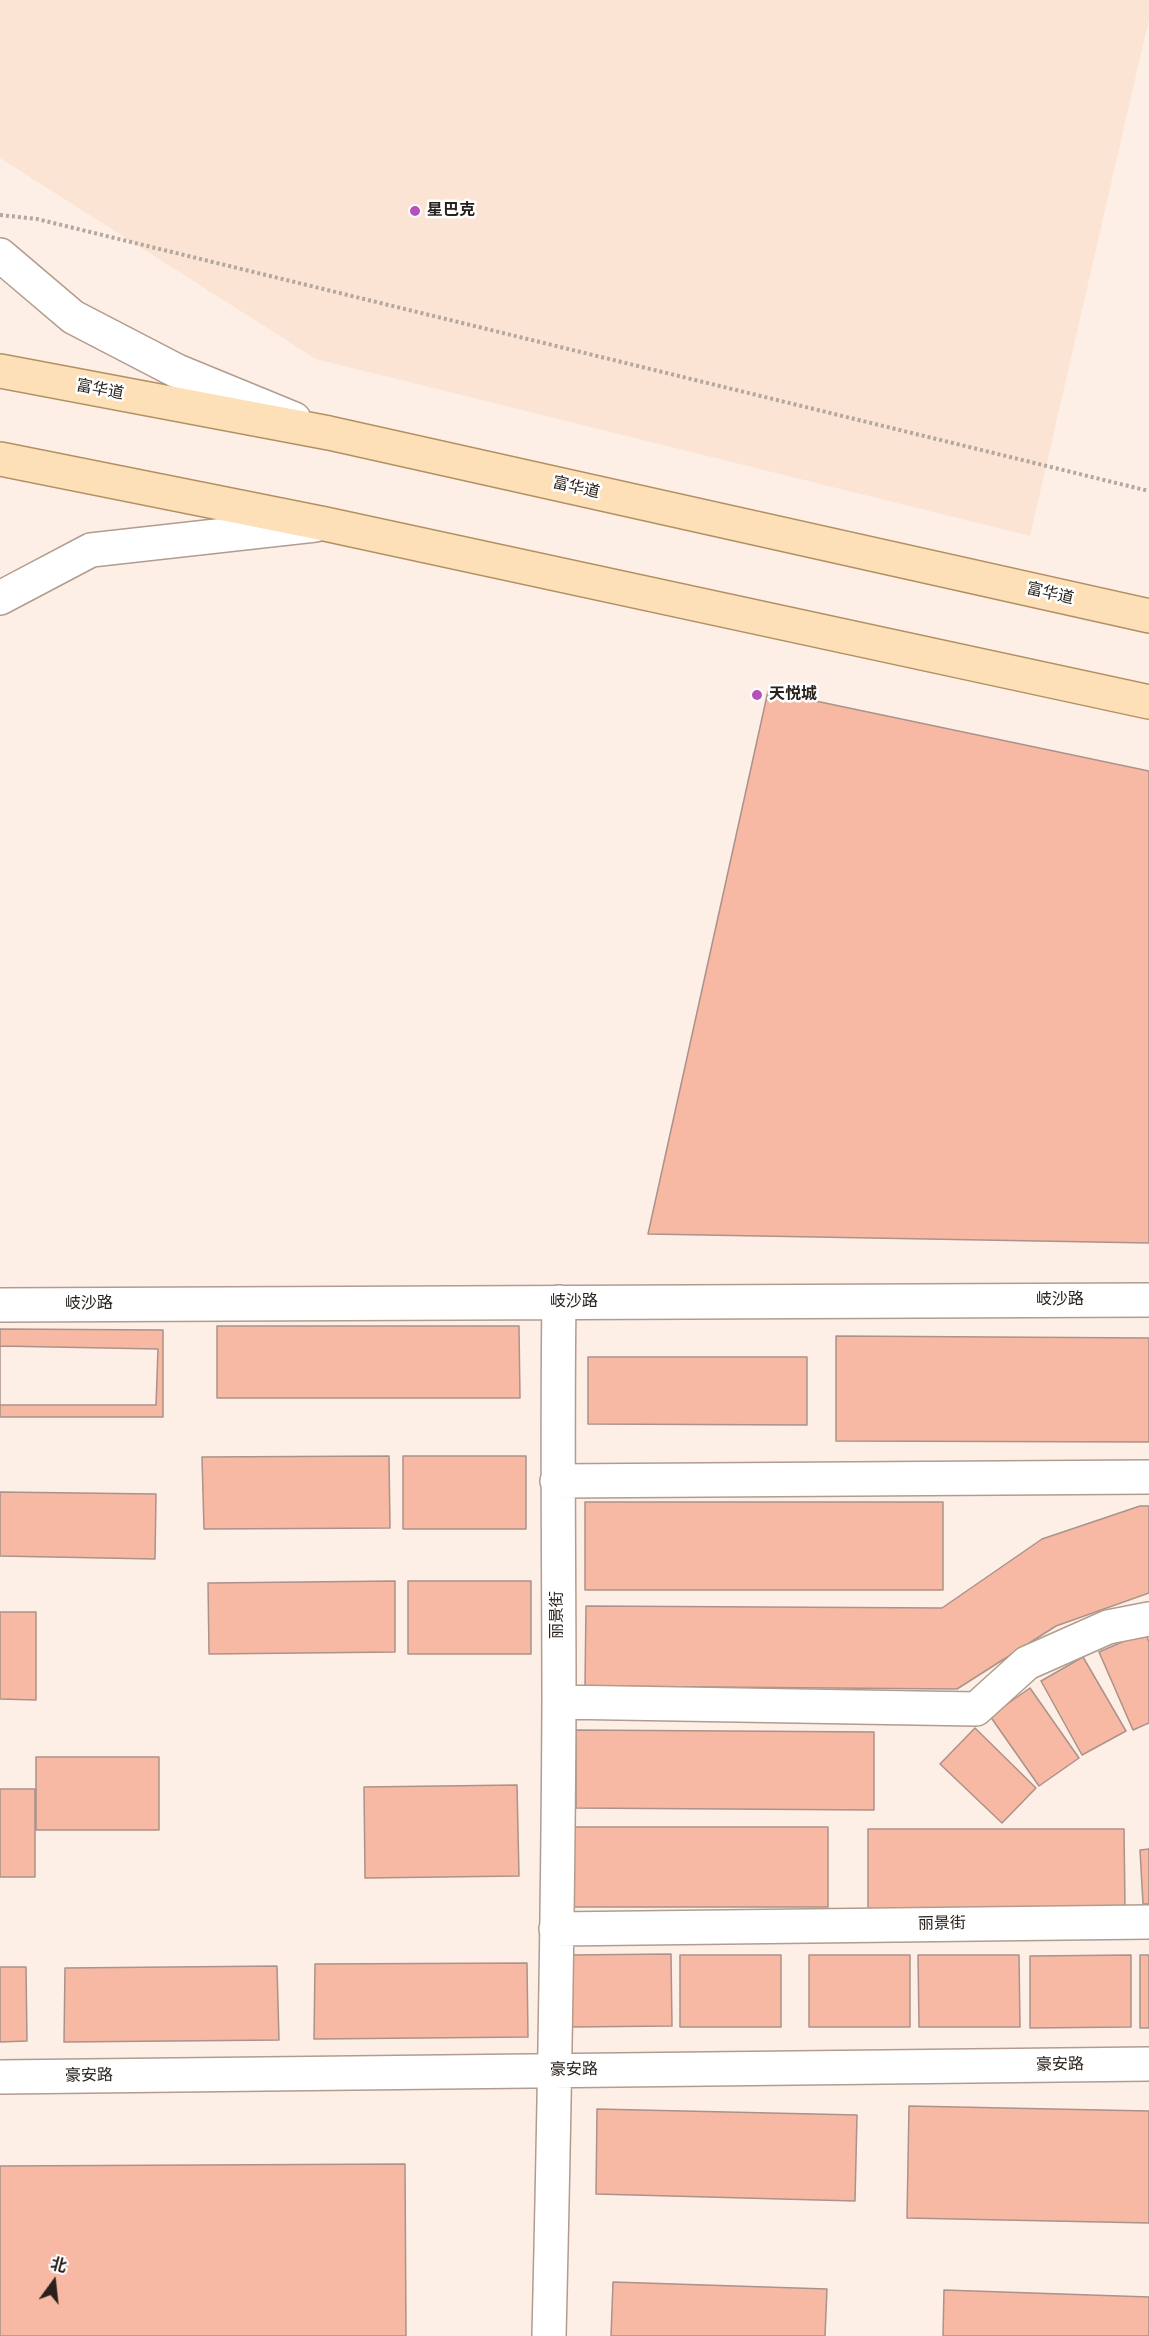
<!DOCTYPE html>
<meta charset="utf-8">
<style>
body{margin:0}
#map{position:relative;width:1149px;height:2336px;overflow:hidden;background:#fdefe6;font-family:"Archivo Narrow","Noto Sans SC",sans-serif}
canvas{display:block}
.north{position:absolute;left:24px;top:2252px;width:60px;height:60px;-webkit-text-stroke:4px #fff;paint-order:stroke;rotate:15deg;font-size:16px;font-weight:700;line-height:24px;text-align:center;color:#29211b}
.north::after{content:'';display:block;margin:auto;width:21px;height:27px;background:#29211b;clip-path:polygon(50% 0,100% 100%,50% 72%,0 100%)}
</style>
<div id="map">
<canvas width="1149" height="2336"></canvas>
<div class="north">北</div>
</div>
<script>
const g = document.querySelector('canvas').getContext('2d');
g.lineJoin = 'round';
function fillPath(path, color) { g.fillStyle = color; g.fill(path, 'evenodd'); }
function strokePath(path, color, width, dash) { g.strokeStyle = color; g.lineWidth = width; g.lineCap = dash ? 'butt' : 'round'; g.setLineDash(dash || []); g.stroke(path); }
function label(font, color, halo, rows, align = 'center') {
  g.font = font + ' "Archivo Narrow","Noto Sans SC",sans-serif'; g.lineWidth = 5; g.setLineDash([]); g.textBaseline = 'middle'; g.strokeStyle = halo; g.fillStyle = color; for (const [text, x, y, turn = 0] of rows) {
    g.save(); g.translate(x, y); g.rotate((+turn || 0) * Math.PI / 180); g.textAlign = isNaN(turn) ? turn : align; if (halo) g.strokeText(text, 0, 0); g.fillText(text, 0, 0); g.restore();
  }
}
const built = new Path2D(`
 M 0,0 L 1149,0 L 1149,19 L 1030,536 L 316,359 L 0,158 Z`);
const building = new Path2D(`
 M 768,691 L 1149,771 L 1149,1243 L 648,1234 Z
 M 217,1326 L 519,1326 L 520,1398 L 217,1398 Z
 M 0,1329 L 163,1330 L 163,1417 L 0,1417 Z
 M 836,1336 L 1149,1338 L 1149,1442 L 836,1441 Z
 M 0,1346 L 158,1349 L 156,1405 L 0,1405 Z
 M 588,1357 L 807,1357 L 807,1425 L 588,1424 Z
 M 389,1456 L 390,1528 L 204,1529 L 202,1457 Z
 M 403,1456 L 526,1456 L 526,1529 L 403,1529 Z
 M 0,1492 L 156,1494 L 155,1559 L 0,1556 Z
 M 585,1502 L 943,1502 L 943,1590 L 585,1590 Z
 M 1140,1506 L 1149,1506 L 1149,1593 L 1056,1626 L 957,1689 L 585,1686 L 586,1606 L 942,1608 L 1042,1539 Z
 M 395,1581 L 395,1652 L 209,1654 L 208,1583 Z
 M 408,1581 L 531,1581 L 531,1654 L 408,1654 Z
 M 0,1612 L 36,1612 L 36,1700 L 0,1699 Z
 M 1145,1632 L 1149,1642 L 1149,1723 L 1133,1730 L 1099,1652 Z
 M 1083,1657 L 1126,1731 L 1082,1755 L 1041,1681 Z
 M 1030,1688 L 1079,1758 L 1039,1786 L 990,1716 Z
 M 975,1728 L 1036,1788 L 1002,1823 L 940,1764 Z
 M 576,1730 L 874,1732 L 874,1810 L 576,1808 Z
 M 36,1757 L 159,1757 L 159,1830 L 36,1830 Z
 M 517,1785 L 519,1876 L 365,1878 L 364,1787 Z
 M 0,1789 L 35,1789 L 35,1877 L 0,1877 Z
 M 571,1827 L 828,1827 L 828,1907 L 571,1907 Z
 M 868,1829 L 1124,1829 L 1125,1909 L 868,1909 Z
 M 1149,1849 L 1149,1904 L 1143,1904 L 1140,1850 Z
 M 671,1954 L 672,2026 L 571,2027 L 570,1955 Z
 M 680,1955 L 781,1955 L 781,2027 L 680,2027 Z
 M 809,1955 L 910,1955 L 910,2027 L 809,2027 Z
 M 918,1955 L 1019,1955 L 1020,2027 L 919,2027 Z
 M 1131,1955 L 1131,2027 L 1030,2028 L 1030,1956 Z
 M 1140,1955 L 1149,1955 L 1149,2028 L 1140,2028 Z
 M 527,1963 L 528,2037 L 314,2039 L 315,1964 Z
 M 277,1966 L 279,2040 L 64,2042 L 65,1968 Z
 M 0,1967 L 26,1967 L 27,2041 L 0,2042 Z
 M 909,2106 L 1149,2111 L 1149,2223 L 907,2218 Z
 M 597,2109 L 857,2115 L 855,2201 L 596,2194 Z
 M 405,2164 L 406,2336 L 0,2336 L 0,2166 Z
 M 613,2282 L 827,2289 L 825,2336 L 611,2336 Z
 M 944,2290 L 1149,2297 L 1149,2336 L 943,2336 Z`);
const path = new Path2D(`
 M 0,215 L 37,219 L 1149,491`);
const minor = new Path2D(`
 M 0,255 L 73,317 L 177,371 L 294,419
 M 0,598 L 91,550 L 315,525
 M 0,1305 L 1149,1300
 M 557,1481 L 1149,1477
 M 559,1702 L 976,1709 L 1027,1663 L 1108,1627 L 1149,1619
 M 556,1929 L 1149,1922
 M 0,2077 L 1149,2064
 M 549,2336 C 554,2125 558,1914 559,1702 C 559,1569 557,1436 559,1302`);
const major = new Path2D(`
 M 0,371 L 329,433 L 1149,616
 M 0,459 L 325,524 L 1149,702`);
const markers = [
 [415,211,6,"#b551b7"],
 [757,695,6,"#b551b7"]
];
const poiNames = [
 ["星巴克",427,211],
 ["天悦城",769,695]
];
const streetNames = [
 ["富华道",100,390,11],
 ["富华道",576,488,13],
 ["富华道",1050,594,13],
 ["岐沙路",1060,1300],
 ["岐沙路",574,1302],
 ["岐沙路",89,1304],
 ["丽景街",558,1615,-90],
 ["丽景街",942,1924,-1],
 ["豪安路",1060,2065,-1],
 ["豪安路",574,2070,-1],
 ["豪安路",89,2076,-1]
];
fillPath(built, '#fbe4d3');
fillPath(building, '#f7b9a3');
strokePath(building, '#ab928a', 1.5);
strokePath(minor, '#b19c8d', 36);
strokePath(major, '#b29062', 36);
strokePath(path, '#b3a79f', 4, [3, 3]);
strokePath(minor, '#fff', 33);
strokePath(major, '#fde0b8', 33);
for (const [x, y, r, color] of markers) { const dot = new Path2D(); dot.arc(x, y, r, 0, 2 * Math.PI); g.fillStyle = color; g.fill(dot); strokePath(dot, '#fff', 2); }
label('bold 16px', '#29211b', '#fff', poiNames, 'left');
label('16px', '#29211b', '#fff', streetNames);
</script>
